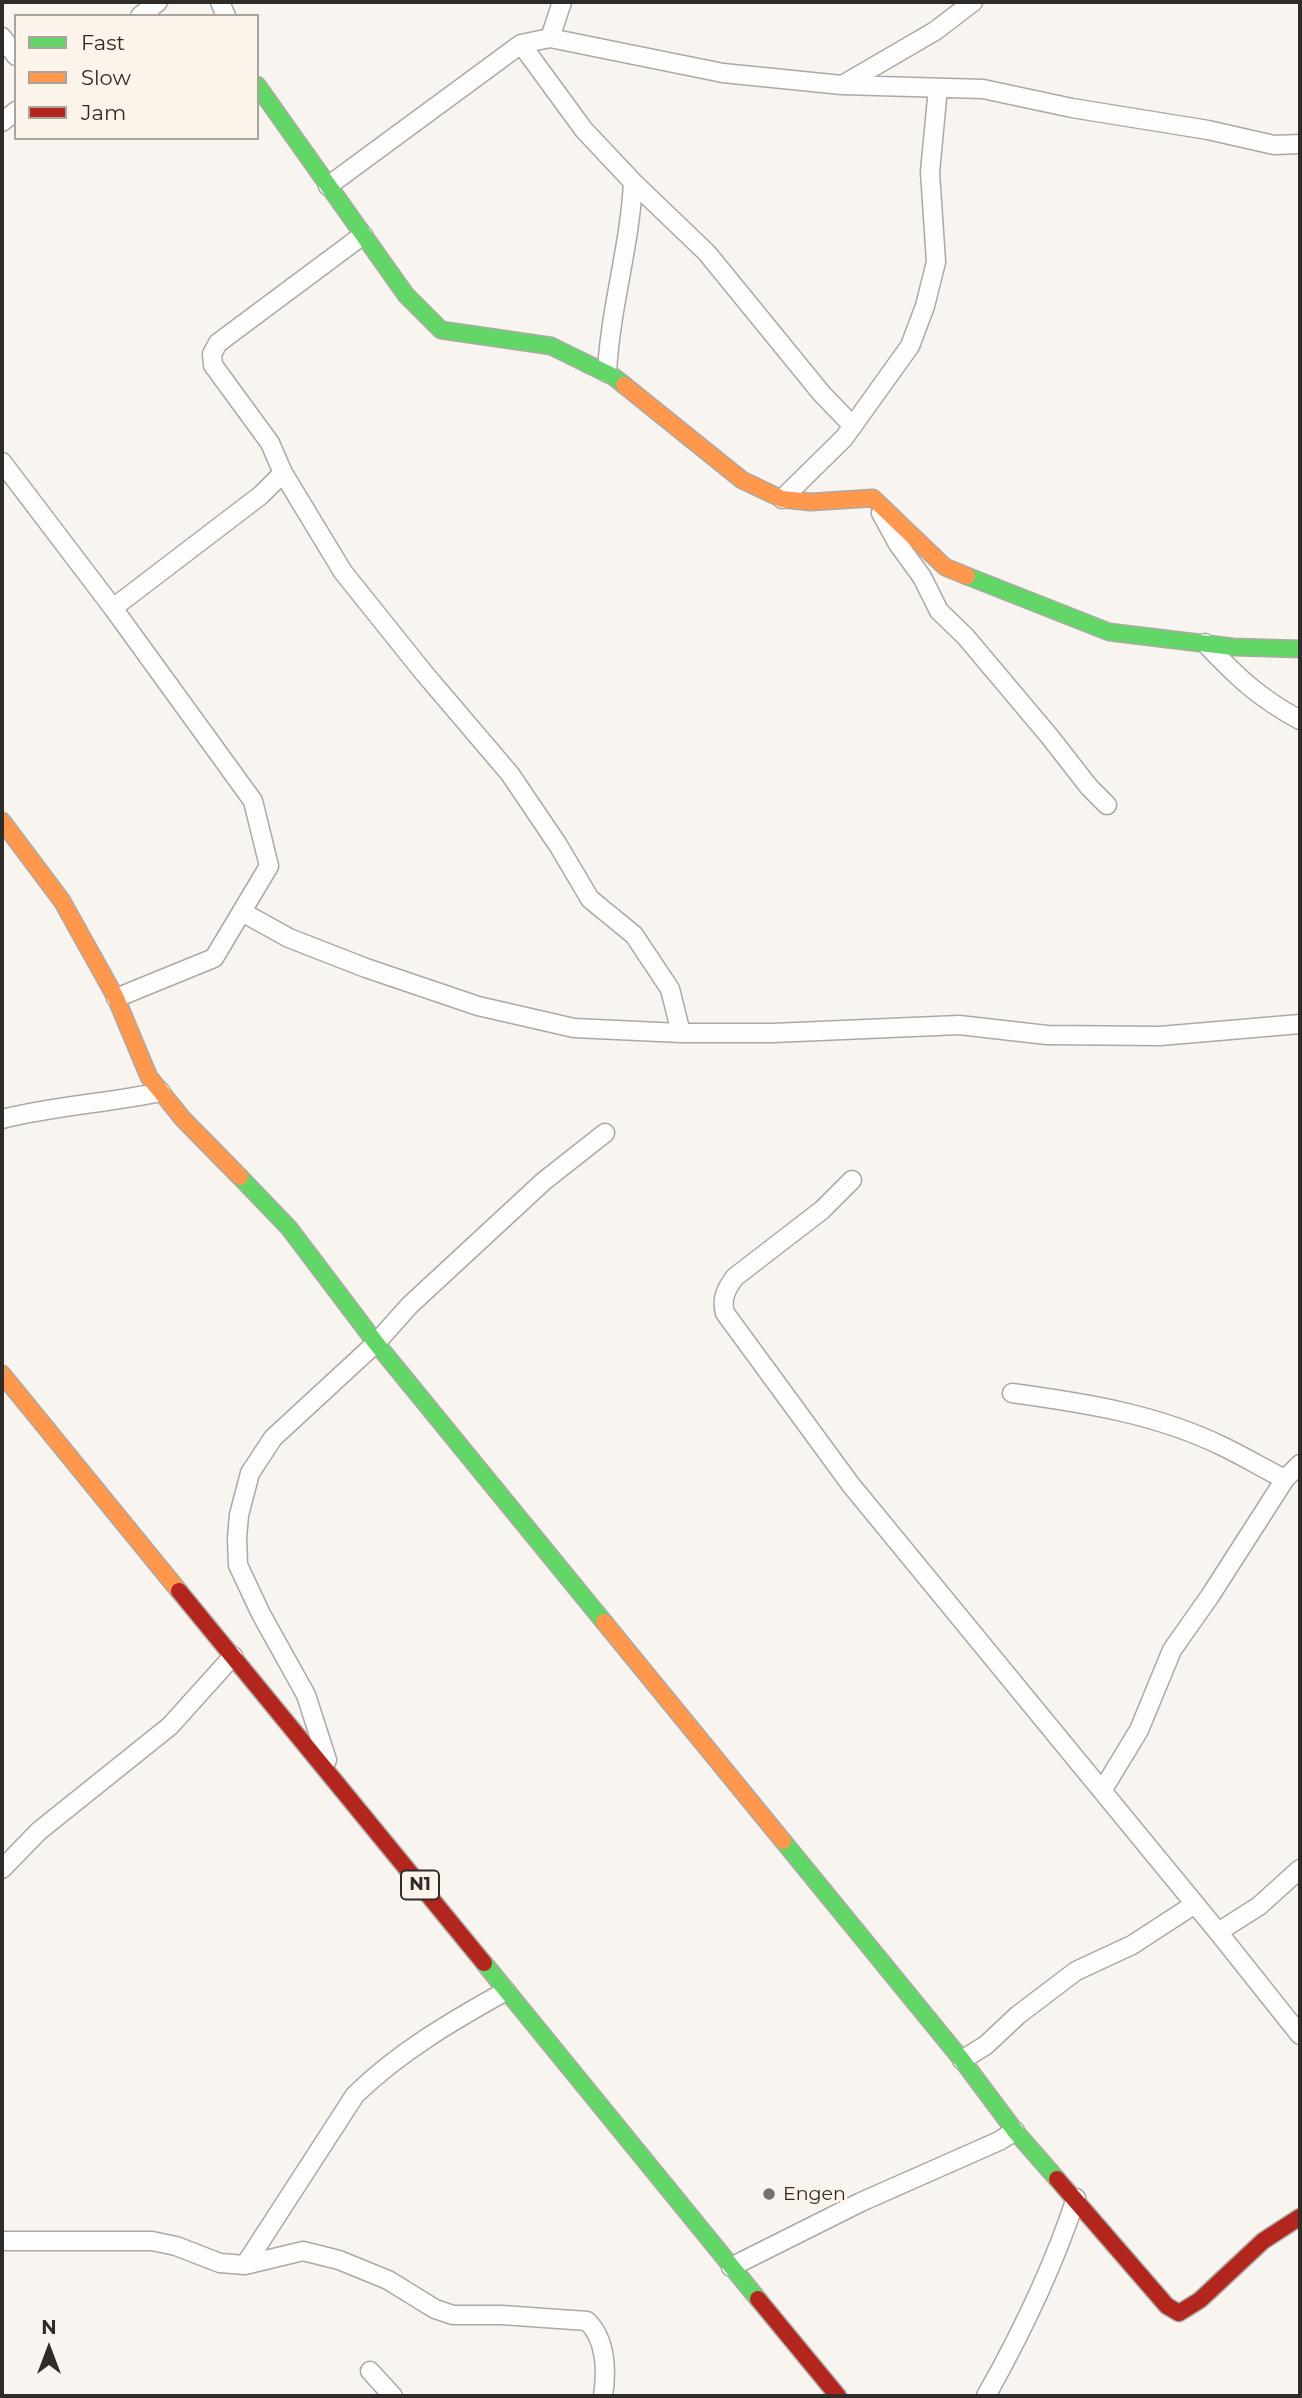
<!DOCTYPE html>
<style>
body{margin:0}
#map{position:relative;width:1302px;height:2398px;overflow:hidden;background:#f8f4ef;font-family:Montserrat,sans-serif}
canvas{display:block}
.frame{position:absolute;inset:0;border:4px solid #2e2b28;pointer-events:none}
.legend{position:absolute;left:14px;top:14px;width:245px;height:126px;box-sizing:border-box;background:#fcf4eb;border:2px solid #aaa49d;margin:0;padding:9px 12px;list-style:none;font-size:21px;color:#2e2b28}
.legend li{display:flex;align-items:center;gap:14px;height:35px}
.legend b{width:35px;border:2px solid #aaa49d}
.north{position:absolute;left:14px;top:2314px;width:70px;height:70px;-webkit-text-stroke:5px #fcf4eb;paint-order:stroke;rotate:0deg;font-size:19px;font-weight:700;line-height:28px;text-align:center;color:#2e2b28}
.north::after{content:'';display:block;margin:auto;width:24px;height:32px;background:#2e2b28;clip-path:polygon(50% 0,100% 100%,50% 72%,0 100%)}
</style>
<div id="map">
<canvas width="1302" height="2398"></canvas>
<div class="frame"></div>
<ul class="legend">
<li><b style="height:9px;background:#63d668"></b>Fast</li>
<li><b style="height:9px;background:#ff974d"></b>Slow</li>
<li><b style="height:9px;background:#b3261e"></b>Jam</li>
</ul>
<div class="north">N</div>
</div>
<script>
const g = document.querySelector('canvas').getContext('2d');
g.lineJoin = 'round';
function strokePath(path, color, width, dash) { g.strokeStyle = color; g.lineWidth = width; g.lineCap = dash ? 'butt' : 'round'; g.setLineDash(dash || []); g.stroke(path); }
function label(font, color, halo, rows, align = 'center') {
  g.font = font + ' Montserrat,sans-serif'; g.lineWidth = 6; g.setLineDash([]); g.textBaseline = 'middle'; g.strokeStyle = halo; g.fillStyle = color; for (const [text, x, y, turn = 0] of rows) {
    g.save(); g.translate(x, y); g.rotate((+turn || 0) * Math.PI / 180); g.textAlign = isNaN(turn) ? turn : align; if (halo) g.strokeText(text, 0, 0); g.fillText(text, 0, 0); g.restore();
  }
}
const street = new Path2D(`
 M 220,2 L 226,16
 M 140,16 L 158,2
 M 2,37 L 16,56
 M 550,38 L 562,2
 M 521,44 L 584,130 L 633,182 L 707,253 L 822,394 L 853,426
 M 844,84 L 935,31 L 973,2
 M 2,122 L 16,111
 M 328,186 L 521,44 L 550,38 L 723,73 L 842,85 L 983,89 L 1072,108 L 1208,130 L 1274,145 L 1300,144
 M 607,373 C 610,308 630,247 633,182
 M 2,462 L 113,608 L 253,801 L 269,866 L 214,958 L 116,998
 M 283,473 L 343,572 L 424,673 L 510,774 L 558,845 L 590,899 L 634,935 L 670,989 L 681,1033
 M 782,499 L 844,438 L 910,346 L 925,306 L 936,262 L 930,172 L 938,88
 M 881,513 L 898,544 L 922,577 L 939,611 L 965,636 L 1050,737 L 1089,787 L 1107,805
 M 113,608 L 261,495 L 283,473 L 270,443 L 213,365 L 212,354 L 218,343 L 363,235
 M 1205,643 C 1237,677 1259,698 1300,720
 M 242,912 L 289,938 L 366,968 L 478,1006 L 574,1028 L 681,1033 L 773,1033 L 959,1025 L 1047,1035 L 1160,1036 L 1300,1024
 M 2,1119 C 54,1106 108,1103 161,1092
 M 852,1180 L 822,1210 L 735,1277 C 726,1289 721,1299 725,1313 L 851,1485 L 1218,1932 L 1300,2035
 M 1012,1393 C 1085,1403 1157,1414 1224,1447 C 1245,1457 1264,1469 1285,1479
 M 327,1760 L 306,1695 L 261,1614 L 238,1565 L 237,1538 L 239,1515 L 250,1473 L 273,1438 L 376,1343 L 410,1305 L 544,1181 L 605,1133
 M 1102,1791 L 1139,1730 L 1172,1650 L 1210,1596 L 1285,1479 L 1300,1464
 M 2,1869 L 39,1831 L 170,1726 L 233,1656
 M 1218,1932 L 1259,1906 L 1300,1869
 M 962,2060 L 986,2045 L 1018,2015 L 1076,1971 L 1132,1945 L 1195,1904
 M 2,2241 L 152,2241 L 176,2246 L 220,2263 L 245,2265 L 303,2251 L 339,2260 L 388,2280 L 435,2309 L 453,2315 L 502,2315 L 587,2321 C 606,2339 607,2371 603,2396
 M 245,2265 L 355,2095 C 399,2052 452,2021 506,1991
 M 731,2267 L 861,2202 L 999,2141 L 1015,2131
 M 370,2371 L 393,2396
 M 986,2396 C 1022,2332 1053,2268 1076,2198`);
const fast = new Path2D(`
 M 257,85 L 406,295 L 441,330 L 551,346 L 614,377 L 624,385
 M 967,576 L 1109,632 L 1233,647 L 1300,649
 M 240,1177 L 289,1228 L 376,1343 L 604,1622
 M 783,1841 L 962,2060 L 1015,2131 L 1057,2179
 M 484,1963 L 758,2299`);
const slow = new Path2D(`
 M 624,385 L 742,480 L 782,499 L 811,502 L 873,498 L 945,567 L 967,576
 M 2,821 L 62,901 L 116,998 L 149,1077 L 183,1119 L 240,1177
 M 2,1374 L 179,1591
 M 604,1622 L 783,1841`);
const jam = new Path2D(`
 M 179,1591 L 484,1963
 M 1057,2179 L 1167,2306 L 1179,2313 L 1200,2300 L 1263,2241 L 1300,2217
 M 758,2299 L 838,2396`);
const markers = [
 [769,2194,7,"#75716e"]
];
const shields = [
 [420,1885,38]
];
const shieldNames = [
 ["N1",420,1885]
];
const poiNames = [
 ["Engen",783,2194]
];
strokePath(street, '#aca9a5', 21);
strokePath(fast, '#aca9a5', 19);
strokePath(slow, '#aca9a5', 19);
strokePath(jam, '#aca9a5', 19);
strokePath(street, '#fefdfd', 18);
strokePath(fast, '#63d668', 16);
strokePath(slow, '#ff974d', 16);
strokePath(jam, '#b3261e', 16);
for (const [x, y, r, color] of markers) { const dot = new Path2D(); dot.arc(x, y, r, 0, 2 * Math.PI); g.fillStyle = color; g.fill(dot); strokePath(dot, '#fcf4eb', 2.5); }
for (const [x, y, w] of shields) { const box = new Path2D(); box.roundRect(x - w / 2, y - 14.5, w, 29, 5); g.fillStyle = '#fcf4eb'; g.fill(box); strokePath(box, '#2e2b28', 2); }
label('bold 18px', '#2e2b28', null, shieldNames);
label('19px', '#2e2b28', '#fcf4eb', poiNames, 'left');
</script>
